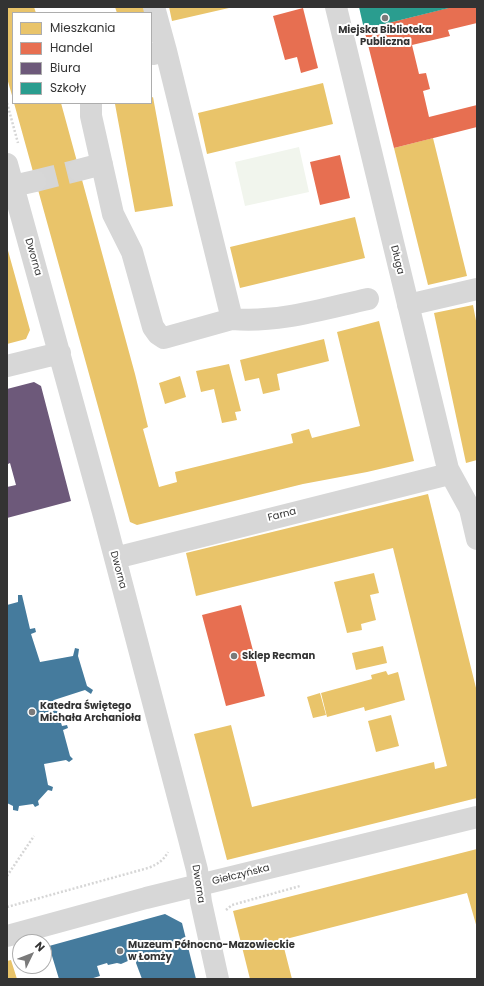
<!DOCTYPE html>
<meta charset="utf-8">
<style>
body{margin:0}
#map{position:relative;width:484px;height:986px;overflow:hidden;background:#fff;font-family:Poppins,sans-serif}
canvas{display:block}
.frame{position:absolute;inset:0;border:8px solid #333;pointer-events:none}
.legend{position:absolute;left:12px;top:12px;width:140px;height:92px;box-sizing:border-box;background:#fff;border:1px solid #adadad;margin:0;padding:5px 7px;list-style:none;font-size:12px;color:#333}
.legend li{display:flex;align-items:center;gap:8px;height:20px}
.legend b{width:20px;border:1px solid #adadad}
.north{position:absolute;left:12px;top:934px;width:40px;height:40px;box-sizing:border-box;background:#fff;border:1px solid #adadad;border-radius:50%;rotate:47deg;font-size:11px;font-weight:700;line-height:16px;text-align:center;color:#333}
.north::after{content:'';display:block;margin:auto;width:14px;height:18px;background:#7a7a7a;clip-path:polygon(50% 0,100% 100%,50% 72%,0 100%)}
</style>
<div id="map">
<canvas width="484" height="986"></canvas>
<div class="frame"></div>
<ul class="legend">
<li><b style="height:11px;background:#e9c46a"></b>Mieszkania</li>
<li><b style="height:11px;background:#e76f51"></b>Handel</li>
<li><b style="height:11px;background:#6d597a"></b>Biura</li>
<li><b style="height:11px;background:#2a9d8f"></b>Szkoły</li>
</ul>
<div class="north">N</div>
</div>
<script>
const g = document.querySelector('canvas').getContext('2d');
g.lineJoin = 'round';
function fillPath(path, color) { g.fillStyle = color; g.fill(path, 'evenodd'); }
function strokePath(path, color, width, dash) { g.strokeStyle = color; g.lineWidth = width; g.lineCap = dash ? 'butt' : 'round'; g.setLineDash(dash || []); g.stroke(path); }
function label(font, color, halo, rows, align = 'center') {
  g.font = font + ' Poppins,sans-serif'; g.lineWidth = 4; g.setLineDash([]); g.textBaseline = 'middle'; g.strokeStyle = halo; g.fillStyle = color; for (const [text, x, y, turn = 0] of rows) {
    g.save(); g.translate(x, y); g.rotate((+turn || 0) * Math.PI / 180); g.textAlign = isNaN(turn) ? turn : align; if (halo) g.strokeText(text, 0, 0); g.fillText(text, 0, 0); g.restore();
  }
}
const green = new Path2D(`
 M 299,147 L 309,192 L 245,206 L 235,162 Z`);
const homes = new Path2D(`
 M 7,7 L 34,7 L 36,13 L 13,13 L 13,99 L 7,78 Z
 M 115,7 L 147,7 L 148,13 L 117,13 Z
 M 169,7 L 229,7 L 229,8 L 172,21 Z
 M 323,83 L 333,124 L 207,154 L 198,113 Z
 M 153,97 L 173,206 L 135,212 L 115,104 L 151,103 L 151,98 Z
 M 14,103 L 61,103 L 135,374 L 148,427 L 143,429 L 159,487 L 177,482 L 175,472 L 293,443 L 291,434 L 309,429 L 312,438 L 360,426 L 337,332 L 379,321 L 414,461 L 367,472 L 303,484 L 137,525 L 130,522 Z
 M 433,138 L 467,276 L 428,285 L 394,148 Z
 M 355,217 L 365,258 L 240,288 L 230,247 Z
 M 7,247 L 30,330 L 26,339 L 7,344 Z
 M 473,305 L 477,326 L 477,460 L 466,463 L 434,313 Z
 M 324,339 L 329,361 L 277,374 L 280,390 L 263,394 L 259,378 L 245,381 L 240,360 Z
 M 229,364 L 241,411 L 235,412 L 237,420 L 222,423 L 214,389 L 201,392 L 196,371 Z
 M 180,376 L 186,397 L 165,404 L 159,383 Z
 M 428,494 L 477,692 L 477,798 L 227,860 L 194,734 L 231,725 L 252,807 L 434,762 L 435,769 L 447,766 L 393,548 L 196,596 L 186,553 Z
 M 374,573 L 379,593 L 370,595 L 376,620 L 361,624 L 362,630 L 347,633 L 334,582 Z
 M 383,646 L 387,663 L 356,670 L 352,653 Z
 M 386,671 L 388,675 L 398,672 L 405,700 L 365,711 L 364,707 L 327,717 L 321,693 L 372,679 L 371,675 Z
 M 320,693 L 326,715 L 313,718 L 307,697 Z
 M 391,715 L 399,746 L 376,752 L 368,721 Z
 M 477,849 L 477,928 L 467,893 L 282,940 L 292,979 L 250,979 L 233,911 Z
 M 11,960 L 17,979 L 7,979 L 7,961 Z`);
const shops = new Path2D(`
 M 452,7 L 477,7 L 477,23 L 448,30 L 450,36 L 412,45 L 419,74 L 426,73 L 430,89 L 423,91 L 429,117 L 477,105 L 477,127 L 394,148 L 364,29 Z
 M 303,8 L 318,68 L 301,73 L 297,57 L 285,60 L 273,16 Z
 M 340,155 L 350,198 L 320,205 L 310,162 Z
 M 241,605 L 265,696 L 226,706 L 202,615 Z`);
const offices = new Path2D(`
 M 34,382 L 41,386 L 71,501 L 7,518 L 7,487 L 16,485 L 10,463 L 8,464 L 7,461 L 7,389 Z`);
const schools = new Path2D(`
 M 359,7 L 449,7 L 449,8 L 364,29 Z`);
const public = new Path2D(`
 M 18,595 L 22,595 L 30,629 L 35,628 L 36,632 L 31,634 L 40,662 L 73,656 L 75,648 L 79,649 L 78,656 L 87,686 L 93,690 L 91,694 L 85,690 L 54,700 L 62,726 L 67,725 L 68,728 L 63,730 L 70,756 L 73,759 L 69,762 L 66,760 L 44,764 L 48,785 L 53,787 L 52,791 L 48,790 L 38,801 L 39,805 L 35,807 L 33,804 L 19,806 L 18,811 L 13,810 L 13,806 L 7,803 L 7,605 L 18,602 Z
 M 165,914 L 182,923 L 196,979 L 142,979 L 136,963 L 137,957 L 121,964 L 117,963 L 108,965 L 107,963 L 97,966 L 100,976 L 90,979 L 59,979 L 49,946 Z`);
const minorTunnel = new Path2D(`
 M 35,181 L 79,170`);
const path = new Path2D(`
 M 7,103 L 18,143
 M 7,876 L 34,836
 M 7,907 L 148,868 C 158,864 163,861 168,852
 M 226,910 L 232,905 L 300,886`);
const minor = new Path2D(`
 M 336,7 L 448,469 L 470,509 L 477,539
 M 153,54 L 166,51 L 154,7
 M 91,103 L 91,116 L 113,214 L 132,252 L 153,327 L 158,334 L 164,338 L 232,319 L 166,51
 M 7,164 L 104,516 L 188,835 L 197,870 L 201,902 L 218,979
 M 79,170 L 102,164
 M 13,186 L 35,181
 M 408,305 L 477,289
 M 232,319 C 279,323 323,309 368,299
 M 7,366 L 60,353
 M 115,558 L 449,474
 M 7,936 L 146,898 L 477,817`);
const markers = [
 [385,18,4,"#7a7a7a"],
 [234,656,4,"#7a7a7a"],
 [32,712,4,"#7a7a7a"],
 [120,951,4,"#7a7a7a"]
];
const poiNames = [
 ["Miejska Biblioteka",385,30,"center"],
 ["Publiczna",385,42,"center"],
 ["Sklep Recman",242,656],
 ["Katedra Świętego",40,706],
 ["Michała Archanioła",40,718],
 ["Muzeum Północno-Mazowieckie",128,945],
 ["w Łomży",128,957]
];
const streetNames = [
 ["Dworna",33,257,74],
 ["Długa",397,260,76],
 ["Farna",282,515,-14],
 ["Dworna",118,570,75],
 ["Giełczyńska",241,875,-14],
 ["Dworna",198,884,81]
];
fillPath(green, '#f1f5ed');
fillPath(homes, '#e9c46a');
fillPath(shops, '#e76f51');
fillPath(offices, '#6d597a');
fillPath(schools, '#2a9d8f');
fillPath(public, '#457b9d');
strokePath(minorTunnel, '#d6d6d6', 22, [22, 11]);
strokePath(path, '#d6d6d6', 2.5, [2, 2]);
strokePath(minor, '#d7d7d7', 22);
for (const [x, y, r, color] of markers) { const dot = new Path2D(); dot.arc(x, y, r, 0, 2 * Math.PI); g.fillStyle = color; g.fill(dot); strokePath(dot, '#fff', 1.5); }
label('bold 10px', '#333', '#fff', poiNames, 'left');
label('10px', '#333', '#fff', streetNames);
</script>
